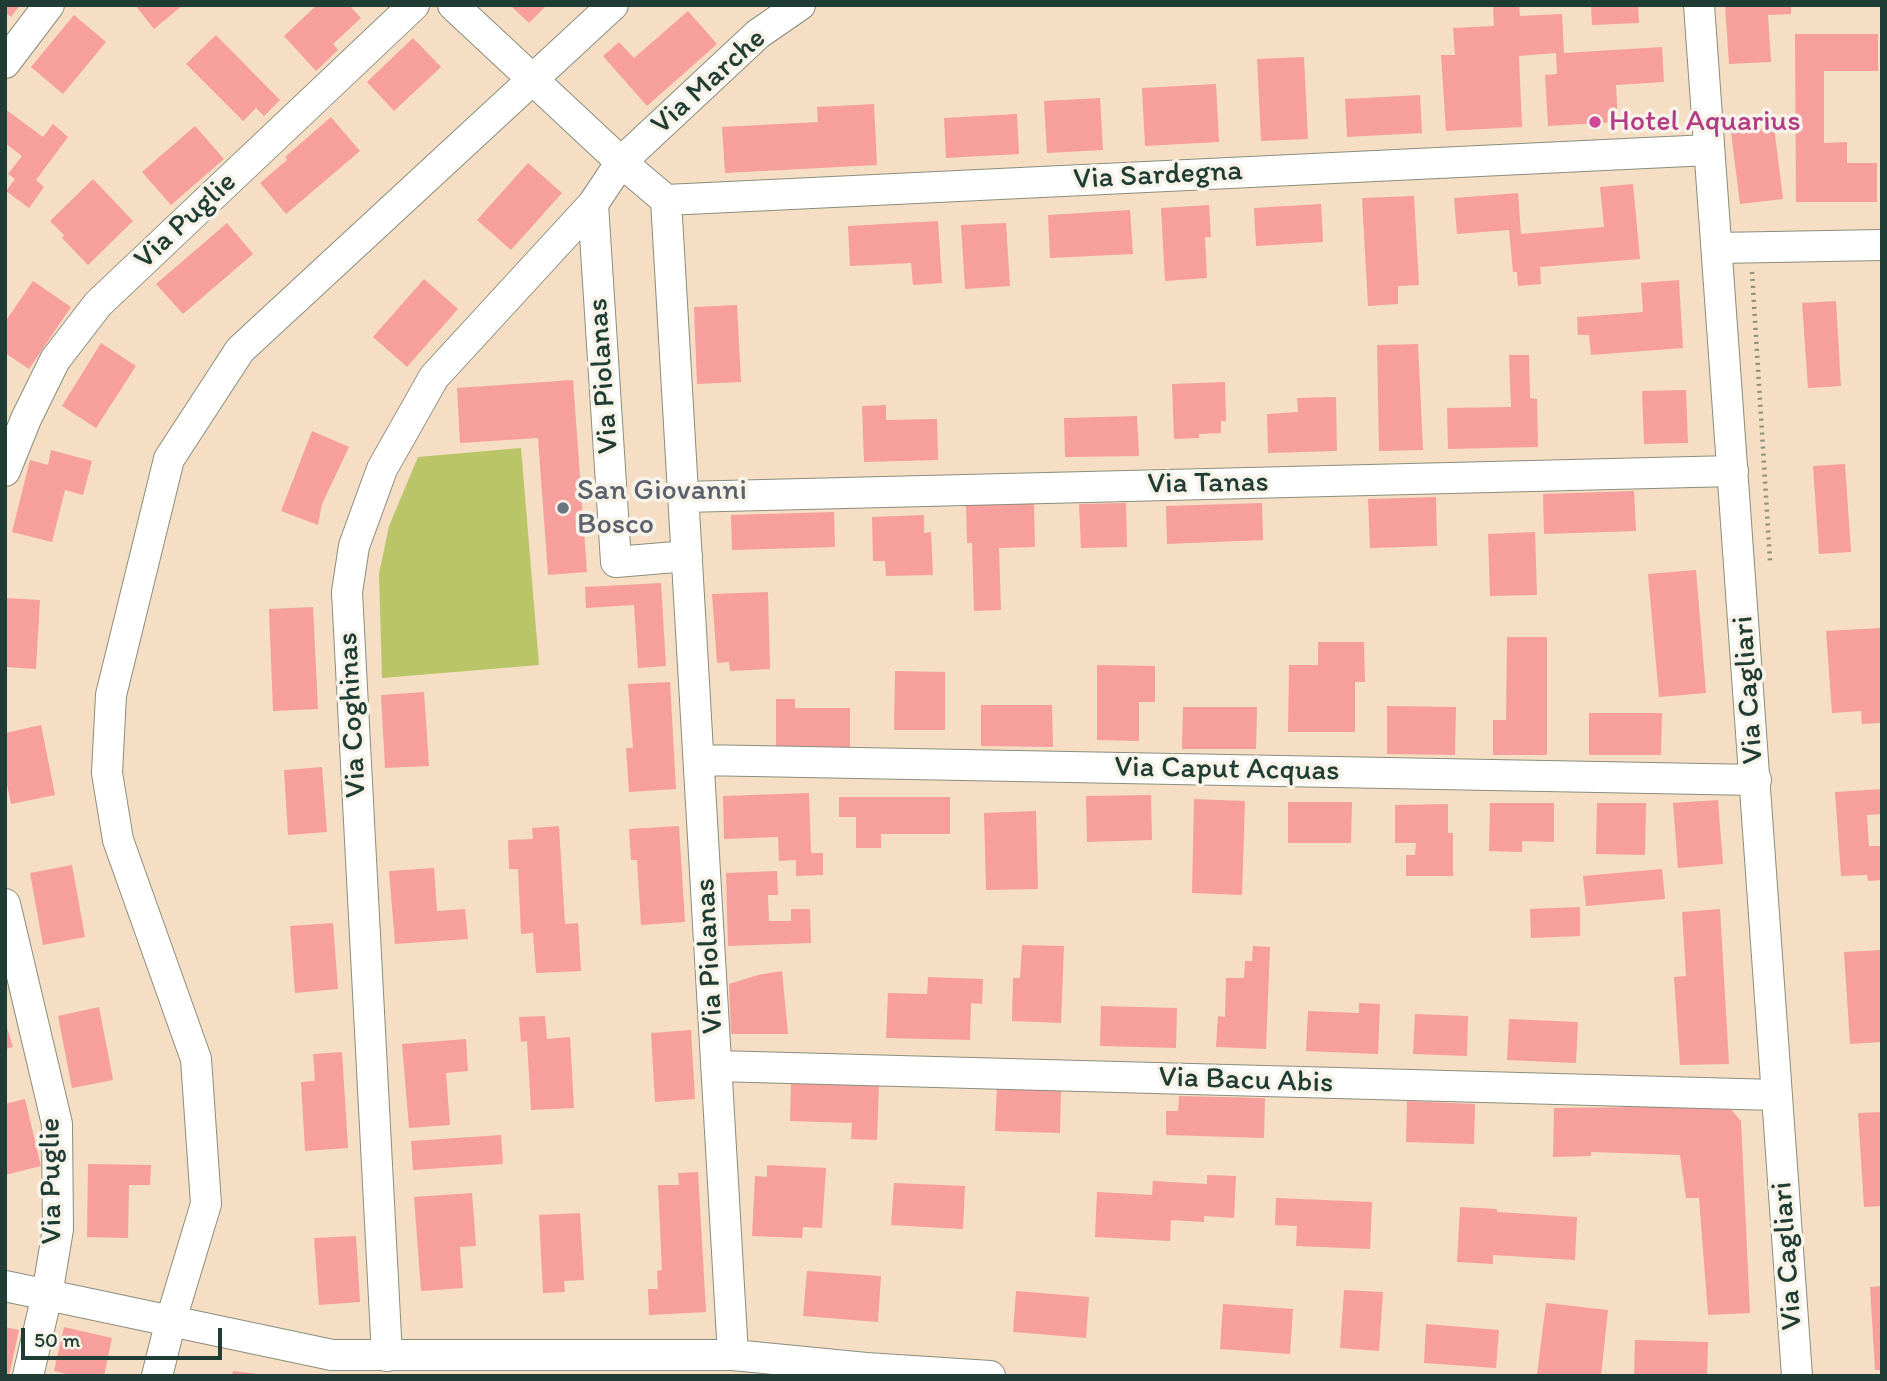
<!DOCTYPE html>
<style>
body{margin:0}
#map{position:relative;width:1887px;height:1381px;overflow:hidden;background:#f5dec4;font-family:Itim,sans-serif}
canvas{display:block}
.frame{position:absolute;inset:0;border:7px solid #1f3d34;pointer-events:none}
.scale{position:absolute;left:21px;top:1328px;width:201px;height:32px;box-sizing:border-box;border:4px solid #1f3d34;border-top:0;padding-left:9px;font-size:21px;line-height:24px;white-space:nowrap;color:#1f3d34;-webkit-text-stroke:5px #f7f3e8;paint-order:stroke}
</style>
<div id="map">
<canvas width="1887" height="1381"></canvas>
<div class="frame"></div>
<div class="scale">50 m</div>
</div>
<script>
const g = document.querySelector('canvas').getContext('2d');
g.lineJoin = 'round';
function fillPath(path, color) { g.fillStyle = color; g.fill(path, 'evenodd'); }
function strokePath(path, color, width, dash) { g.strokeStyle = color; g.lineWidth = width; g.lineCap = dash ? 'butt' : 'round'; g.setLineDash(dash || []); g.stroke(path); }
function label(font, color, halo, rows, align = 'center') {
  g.font = font + ' Itim,sans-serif'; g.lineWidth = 7; g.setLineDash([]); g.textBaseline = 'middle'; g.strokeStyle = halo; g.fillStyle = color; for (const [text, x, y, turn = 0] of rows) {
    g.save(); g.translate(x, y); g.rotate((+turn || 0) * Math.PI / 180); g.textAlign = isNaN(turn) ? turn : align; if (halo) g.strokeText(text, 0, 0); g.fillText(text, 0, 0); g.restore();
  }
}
const green = new Path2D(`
 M 521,448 L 539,665 L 382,678 L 379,574 L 389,526 L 418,457 Z`);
const building = new Path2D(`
 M 5,5 L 20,5 L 11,17 L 5,12 Z
 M 135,5 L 183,5 L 154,29 Z
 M 317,5 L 349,5 L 361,18 L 333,44 L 338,50 L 316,71 L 284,36 Z
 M 510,5 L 547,5 L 529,23 Z
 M 1493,5 L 1519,5 L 1520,16 L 1562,14 L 1564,53 L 1662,47 L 1664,82 L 1616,85 L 1618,122 L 1548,126 L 1545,75 L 1557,74 L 1556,53 L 1519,56 L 1522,127 L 1446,131 L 1441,55 L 1455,55 L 1453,28 L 1494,26 Z
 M 1591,5 L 1638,5 L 1639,23 L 1592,25 Z
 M 1725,5 L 1791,5 L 1791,14 L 1768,15 L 1771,62 L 1729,64 Z
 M 688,11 L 717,44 L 647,106 L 603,56 L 619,42 L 634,58 Z
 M 74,15 L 106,42 L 63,94 L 31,67 Z
 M 1795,34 L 1878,34 L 1878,71 L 1824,71 L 1824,143 L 1847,142 L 1847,163 L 1877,163 L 1877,202 L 1796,202 Z
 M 216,35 L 280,100 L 264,116 L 256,108 L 243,121 L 186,64 Z
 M 413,38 L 441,67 L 394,111 L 367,82 Z
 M 1304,57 L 1308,139 L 1261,141 L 1257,59 Z
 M 1216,84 L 1219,142 L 1145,146 L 1142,88 Z
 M 1420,95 L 1422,133 L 1347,137 L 1345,99 Z
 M 1100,98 L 1103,150 L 1047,153 L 1044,101 Z
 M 874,104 L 877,165 L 725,173 L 722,127 L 818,122 L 817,107 Z
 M 5,109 L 43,137 L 53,124 L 68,137 L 36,180 L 44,187 L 29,208 L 6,191 L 15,179 L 8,174 L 22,156 L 5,143 Z
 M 1017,114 L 1019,154 L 946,158 L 944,118 Z
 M 331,117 L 360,151 L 286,214 L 260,183 L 287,160 L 285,157 Z
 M 195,126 L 224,159 L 171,205 L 142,172 Z
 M 1774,127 L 1783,199 L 1740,204 L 1731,132 Z
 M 528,163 L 562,193 L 511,250 L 477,220 Z
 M 93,179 L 133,221 L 88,265 L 62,238 L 64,235 L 50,221 Z
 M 1633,184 L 1640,259 L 1540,267 L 1541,284 L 1518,286 L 1517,272 L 1513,272 L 1509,230 L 1457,234 L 1454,198 L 1518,193 L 1521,234 L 1604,227 L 1600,187 Z
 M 1414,196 L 1419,285 L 1398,286 L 1398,304 L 1368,306 L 1362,198 Z
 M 1321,204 L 1323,242 L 1256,246 L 1254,208 Z
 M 1209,205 L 1211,237 L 1205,237 L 1207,278 L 1165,281 L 1161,208 Z
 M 1130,210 L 1133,254 L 1050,258 L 1048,215 Z
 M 938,221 L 942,283 L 913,285 L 911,263 L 850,266 L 848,226 Z
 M 227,223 L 253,254 L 183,314 L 156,284 Z
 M 1006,223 L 1010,286 L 965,289 L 961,225 Z
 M 424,279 L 458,309 L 407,367 L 373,337 Z
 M 1679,280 L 1683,348 L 1591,355 L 1589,335 L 1578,335 L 1577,317 L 1643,312 L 1641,283 Z
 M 33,281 L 71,307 L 29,369 L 5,353 L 5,322 Z
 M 1836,301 L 1841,386 L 1808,388 L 1802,303 Z
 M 737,305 L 741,382 L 697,384 L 694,307 Z
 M 101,343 L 136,366 L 96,428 L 62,406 Z
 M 1418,344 L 1423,450 L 1379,451 L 1377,345 Z
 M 1509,355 L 1529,355 L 1530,398 L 1537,399 L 1538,447 L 1448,449 L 1447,408 L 1511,407 Z
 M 573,380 L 587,572 L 548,575 L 538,438 L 460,443 L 457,388 Z
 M 1225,382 L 1226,421 L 1221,421 L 1221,433 L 1199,434 L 1199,438 L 1174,439 L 1172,384 Z
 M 1686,390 L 1688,443 L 1644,444 L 1642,391 Z
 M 1336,397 L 1337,451 L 1268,453 L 1267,414 L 1298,412 L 1297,398 Z
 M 886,405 L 886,420 L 937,419 L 938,460 L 864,462 L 862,406 Z
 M 1137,416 L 1139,456 L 1065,457 L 1064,418 Z
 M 312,431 L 349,447 L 322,504 L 318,525 L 281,511 Z
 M 51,450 L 92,461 L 83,495 L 65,490 L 52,542 L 12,532 L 30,460 L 48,465 Z
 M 1845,464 L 1851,552 L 1819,554 L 1813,466 Z
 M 1634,491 L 1636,531 L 1544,534 L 1543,494 Z
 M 1436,497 L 1437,546 L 1370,548 L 1368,499 Z
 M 1034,503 L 1035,547 L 999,548 L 1001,610 L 974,611 L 972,543 L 967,543 L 966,505 Z
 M 1126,503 L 1127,547 L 1081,548 L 1079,504 Z
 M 1262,503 L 1263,540 L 1167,544 L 1166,506 Z
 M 834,512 L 835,547 L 732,550 L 731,515 Z
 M 924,515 L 924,533 L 931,532 L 933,575 L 886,576 L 885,561 L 873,561 L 872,517 Z
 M 1535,532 L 1537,595 L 1490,596 L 1488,534 Z
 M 1696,570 L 1706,693 L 1659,697 L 1648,574 Z
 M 661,583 L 666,666 L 638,668 L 634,605 L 586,608 L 585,587 Z
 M 768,592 L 770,669 L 730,671 L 729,662 L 717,663 L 712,594 Z
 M 5,598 L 40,600 L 36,669 L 5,667 Z
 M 313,607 L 318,709 L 273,711 L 269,609 Z
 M 1882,628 L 1882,723 L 1862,724 L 1861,711 L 1832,713 L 1826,631 Z
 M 1507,637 L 1547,637 L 1547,755 L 1493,755 L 1493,720 L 1506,720 Z
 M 1318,642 L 1364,642 L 1365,682 L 1355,682 L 1355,732 L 1288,732 L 1289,665 L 1318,665 Z
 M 1097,665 L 1155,666 L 1155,702 L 1139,702 L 1139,741 L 1097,740 Z
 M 895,671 L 945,672 L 945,730 L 894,730 Z
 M 670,682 L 676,789 L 629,792 L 626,748 L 633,748 L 628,684 Z
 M 424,692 L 429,766 L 385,768 L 381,695 Z
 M 776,699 L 795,699 L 795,708 L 850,708 L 850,749 L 776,749 Z
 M 981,705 L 1052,705 L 1053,747 L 981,746 Z
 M 1387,706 L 1456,707 L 1455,755 L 1387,754 Z
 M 1183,707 L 1257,707 L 1256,749 L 1182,749 Z
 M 1589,713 L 1662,713 L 1661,755 L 1589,755 Z
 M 41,725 L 55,795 L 11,804 L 5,775 L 5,733 Z
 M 322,767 L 327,832 L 288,835 L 284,770 Z
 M 1882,789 L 1882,814 L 1867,815 L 1869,846 L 1882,846 L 1882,880 L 1868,881 L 1867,875 L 1841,876 L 1835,792 Z
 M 809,793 L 811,853 L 823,853 L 823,875 L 796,876 L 796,860 L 779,861 L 778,837 L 724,839 L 723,796 Z
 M 1151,795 L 1152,840 L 1087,842 L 1086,796 Z
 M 839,797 L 950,797 L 950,834 L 881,834 L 881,848 L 856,848 L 856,817 L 839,817 Z
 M 1194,799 L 1245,801 L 1242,895 L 1192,893 Z
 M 1718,800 L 1723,864 L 1678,868 L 1673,803 Z
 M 1288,802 L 1352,802 L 1351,843 L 1288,843 Z
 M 1490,803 L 1554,803 L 1554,842 L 1522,841 L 1522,852 L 1489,851 Z
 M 1597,803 L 1646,803 L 1645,855 L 1596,854 Z
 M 1448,804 L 1448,833 L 1453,833 L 1453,876 L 1406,876 L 1406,855 L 1415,855 L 1416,843 L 1395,843 L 1395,805 Z
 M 1036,811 L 1038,889 L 986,890 L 984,813 Z
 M 559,826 L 565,924 L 578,923 L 581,971 L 536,973 L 533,933 L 521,934 L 518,869 L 509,869 L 508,840 L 533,839 L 532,828 Z
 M 679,826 L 685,922 L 641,925 L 637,860 L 631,860 L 629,829 Z
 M 72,865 L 85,937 L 43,945 L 30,873 Z
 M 434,868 L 437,911 L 465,909 L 468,939 L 395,944 L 389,871 Z
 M 1662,869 L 1665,899 L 1586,906 L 1583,876 Z
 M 777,871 L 778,895 L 768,895 L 769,921 L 791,921 L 791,909 L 810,909 L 811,943 L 728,946 L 726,873 Z
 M 1580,907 L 1580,936 L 1531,938 L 1530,909 Z
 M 1720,909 L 1729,1064 L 1680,1065 L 1674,977 L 1686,976 L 1682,912 Z
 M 333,923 L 338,989 L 295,993 L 290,926 Z
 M 1022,945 L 1064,946 L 1061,1023 L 1012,1021 L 1013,978 L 1020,978 Z
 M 1253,946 L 1270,947 L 1266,1049 L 1216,1047 L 1218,1016 L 1225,1017 L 1226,978 L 1244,978 L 1245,961 L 1252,961 Z
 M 1882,950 L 1882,1042 L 1850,1044 L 1844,952 Z
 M 782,971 L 788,1034 L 731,1034 L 729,984 L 758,975 Z
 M 928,977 L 983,979 L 982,1004 L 971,1003 L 970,1040 L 886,1038 L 888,993 L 927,994 Z
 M 1359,1003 L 1380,1004 L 1378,1054 L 1306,1051 L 1308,1011 L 1359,1013 Z
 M 1101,1006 L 1177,1008 L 1176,1048 L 1100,1046 Z
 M 99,1007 L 113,1080 L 72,1088 L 58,1016 Z
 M 1415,1014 L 1468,1016 L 1467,1056 L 1413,1054 Z
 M 545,1016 L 547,1039 L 570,1037 L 574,1108 L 531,1110 L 527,1041 L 521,1042 L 519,1017 Z
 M 1509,1019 L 1578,1022 L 1576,1063 L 1507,1060 Z
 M 5,1021 L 13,1047 L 5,1049 Z
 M 691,1030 L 695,1099 L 655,1102 L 651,1033 Z
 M 466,1039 L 468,1071 L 446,1073 L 450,1125 L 409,1128 L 402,1044 Z
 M 342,1052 L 348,1148 L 305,1151 L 301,1082 L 315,1081 L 313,1054 Z
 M 791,1082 L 879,1084 L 877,1140 L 851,1139 L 852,1123 L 790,1121 Z
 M 997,1085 L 1061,1087 L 1060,1133 L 995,1131 Z
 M 1179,1096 L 1265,1098 L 1264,1138 L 1166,1135 L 1166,1111 L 1178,1111 Z
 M 25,1099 L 41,1166 L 5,1175 L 5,1104 Z
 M 1407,1101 L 1475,1104 L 1474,1144 L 1406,1142 Z
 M 1728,1106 L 1741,1121 L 1750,1313 L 1708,1315 L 1699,1198 L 1686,1198 L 1680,1155 L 1591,1152 L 1591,1156 L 1553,1157 L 1554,1108 Z
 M 1882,1112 L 1882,1206 L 1864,1207 L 1858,1113 Z
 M 501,1135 L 503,1164 L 413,1170 L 411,1141 Z
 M 88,1164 L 151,1165 L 150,1185 L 129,1185 L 128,1238 L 87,1237 Z
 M 767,1165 L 826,1168 L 822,1228 L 803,1227 L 802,1238 L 752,1236 L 755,1176 L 767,1177 Z
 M 698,1172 L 706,1312 L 649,1315 L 648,1289 L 658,1289 L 657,1271 L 662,1270 L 658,1185 L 679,1185 L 678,1173 Z
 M 1207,1175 L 1236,1176 L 1234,1218 L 1204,1216 L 1204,1222 L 1171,1220 L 1170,1241 L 1095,1237 L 1097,1192 L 1152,1195 L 1153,1181 L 1207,1184 Z
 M 894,1183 L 965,1186 L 963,1229 L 891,1225 Z
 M 472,1193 L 476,1246 L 460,1247 L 463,1288 L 421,1291 L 414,1197 Z
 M 1276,1198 L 1372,1202 L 1370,1249 L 1296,1246 L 1297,1226 L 1275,1225 Z
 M 1460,1207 L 1497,1209 L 1497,1212 L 1577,1217 L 1575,1260 L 1493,1255 L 1493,1264 L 1457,1262 Z
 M 580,1213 L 584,1280 L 564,1281 L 565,1292 L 543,1293 L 539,1215 Z
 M 356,1236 L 360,1302 L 319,1305 L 314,1238 Z
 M 807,1271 L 881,1276 L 878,1322 L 803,1316 Z
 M 1882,1286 L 1882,1370 L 1875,1370 L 1870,1287 Z
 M 1344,1290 L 1383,1292 L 1379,1351 L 1340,1348 Z
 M 1016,1291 L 1089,1297 L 1086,1338 L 1013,1332 Z
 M 1546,1303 L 1608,1310 L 1601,1376 L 1537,1375 Z
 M 1223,1304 L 1293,1309 L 1290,1354 L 1220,1349 Z
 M 1426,1324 L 1499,1330 L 1496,1368 L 1424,1363 Z
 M 5,1327 L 19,1330 L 9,1376 L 5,1376 Z
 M 64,1327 L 112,1338 L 104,1376 L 74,1376 L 54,1371 Z
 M 1635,1340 L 1708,1342 L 1707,1376 L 1634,1376 Z
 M 233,1371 L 258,1374 L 258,1376 L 232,1376 Z`);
const path = new Path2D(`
 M 1752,272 L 1770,561`);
const minor = new Path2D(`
 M 453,5 L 621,162 L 666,200 L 1709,150
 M 1699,5 L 1797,1376
 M 5,63 L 49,5
 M 666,200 L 733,1355
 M 593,204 L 616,562 L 687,556
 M 1717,248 L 1882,245
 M 5,471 L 26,419 L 55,360 L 98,304 L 414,5
 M 683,497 L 1733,471
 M 699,760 L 1756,780
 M 5,904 L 57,1124 L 58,1229 L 47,1295 L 28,1376
 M 716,1066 L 1776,1095
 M 5,1286 L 332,1355 L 733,1355 L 866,1368 L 990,1376
 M 387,1356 L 347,592 L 354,546 L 382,469 L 434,377 L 593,204 L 621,162 L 758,34 L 800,5
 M 157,1376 L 171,1320 L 206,1204 L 196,1059 L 118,840 L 107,773 L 111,695 L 169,459 L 240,350 L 613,5`);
const markers = [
 [1595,122,7,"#d1479c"],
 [563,508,7,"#6b7280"]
];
const streetNames = [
 ["Via Marche",709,82,-42],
 ["Via Sardegna",1158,176,-3],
 ["Via Puglie",186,221,-43],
 ["Via Piolanas",604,376,-94],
 ["Via Tanas",1208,484,-1],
 ["Via Cagliari",1749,690,-94],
 ["Via Coghinas",353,715,-93],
 ["Via Caput Acquas",1227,770,1],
 ["Via Piolanas",710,956,-93],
 ["Via Bacu Abis",1246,1081,2],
 ["Via Puglie",52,1181,-91],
 ["Via Cagliari",1788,1256,-94]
];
const hotelNames = [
 ["Hotel Aquarius",1609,122]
];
const worshipNames = [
 ["San Giovanni",577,491],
 ["Bosco",577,525]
];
fillPath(green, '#b9c567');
fillPath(building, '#f69f9d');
strokePath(minor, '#8a8e7c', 32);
strokePath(path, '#8a8e7c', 4.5, [2, 5]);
strokePath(minor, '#fff', 30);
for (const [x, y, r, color] of markers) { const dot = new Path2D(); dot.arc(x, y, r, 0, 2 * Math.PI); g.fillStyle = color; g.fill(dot); strokePath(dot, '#f7f3e8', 2.5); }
label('30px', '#1f3d34', '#f7f3e8', streetNames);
label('30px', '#b23c85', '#f7f3e8', hotelNames, 'left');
label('30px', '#5b616d', '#f7f3e8', worshipNames, 'left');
</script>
